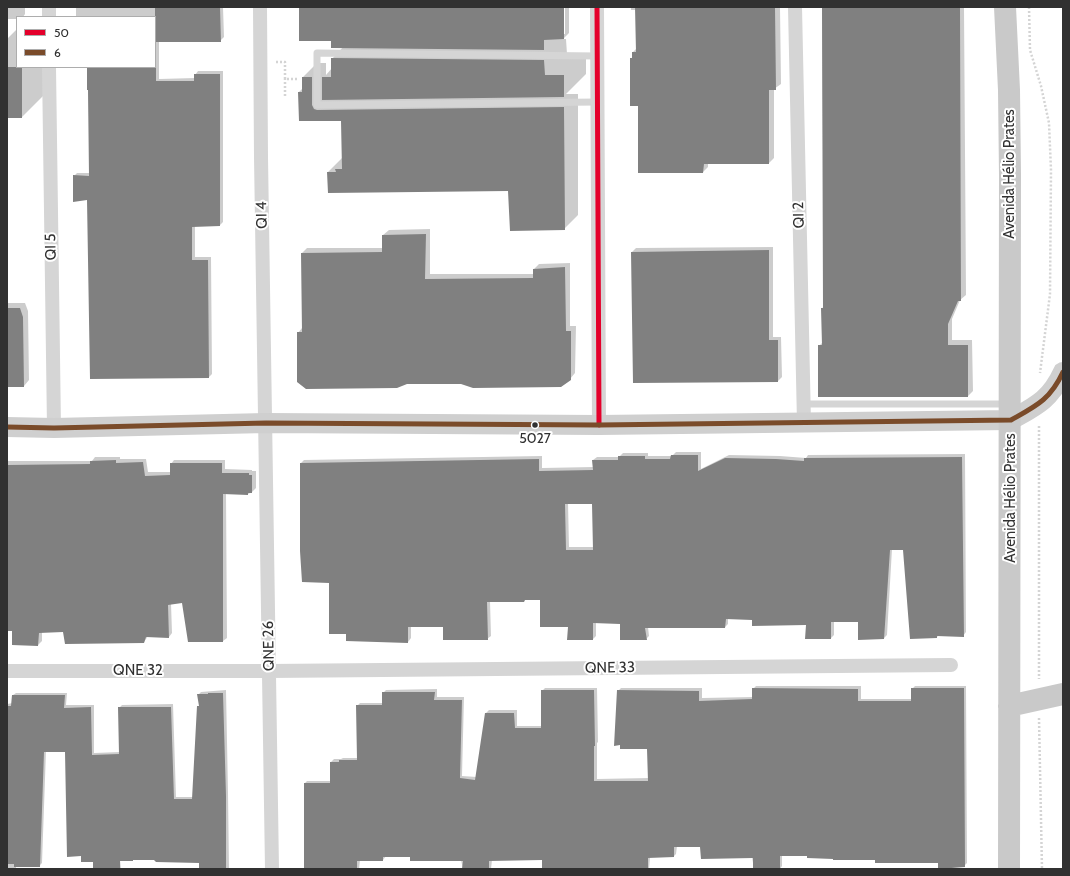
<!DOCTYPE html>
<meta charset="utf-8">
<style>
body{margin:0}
#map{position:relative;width:1070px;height:876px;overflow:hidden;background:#fff;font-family:Cabin,sans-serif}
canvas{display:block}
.frame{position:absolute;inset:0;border:8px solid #313131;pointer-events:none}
.legend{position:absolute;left:16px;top:16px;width:140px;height:52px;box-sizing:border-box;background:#fff;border:1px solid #adadad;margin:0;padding:5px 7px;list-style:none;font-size:12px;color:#313131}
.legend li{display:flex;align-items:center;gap:8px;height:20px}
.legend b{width:20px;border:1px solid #adadad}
</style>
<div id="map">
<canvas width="1070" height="876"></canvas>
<div class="frame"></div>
<ul class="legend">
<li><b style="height:5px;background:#e4002b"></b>50</li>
<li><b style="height:5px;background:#7a4b2a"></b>6</li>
</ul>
</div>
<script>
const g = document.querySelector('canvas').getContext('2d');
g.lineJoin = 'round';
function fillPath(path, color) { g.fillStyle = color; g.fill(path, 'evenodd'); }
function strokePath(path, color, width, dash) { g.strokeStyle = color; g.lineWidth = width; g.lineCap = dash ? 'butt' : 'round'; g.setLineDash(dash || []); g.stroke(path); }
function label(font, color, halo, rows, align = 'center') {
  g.font = font + ' Cabin,sans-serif'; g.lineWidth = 4; g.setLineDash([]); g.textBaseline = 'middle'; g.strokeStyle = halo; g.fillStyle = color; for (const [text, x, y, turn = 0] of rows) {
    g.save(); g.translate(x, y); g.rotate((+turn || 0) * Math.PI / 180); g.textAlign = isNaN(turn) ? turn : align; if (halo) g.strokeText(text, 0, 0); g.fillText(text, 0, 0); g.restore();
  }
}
const shadow = new Path2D(`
 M 7,7 L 25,7 L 25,14 L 23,17 L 17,17 L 17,19 L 7,19 Z
 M 76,7 L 223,7 L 224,37 L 220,41 L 159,41 L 159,79 L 195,78 L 195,75 L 198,71 L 223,71 L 223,222 L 220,225 L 195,226 L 195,257 L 211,257 L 212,374 L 209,377 L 88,199 L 74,176 L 77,173 L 90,173 L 88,67 L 155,67 L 155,17 L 76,17 Z
 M 300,7 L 563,7 L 563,34 L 565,34 L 565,7 L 569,7 L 569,33 L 563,39 L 566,39 L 567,54 L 586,53 L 586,74 L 566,94 L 578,94 L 578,215 L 564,229 L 509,190 L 328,172 L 342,158 L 342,120 L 300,120 L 299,92 L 303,88 L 303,77 L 317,63 L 326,63 L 326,75 L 332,68 L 332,59 L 343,47 L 332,40 Z
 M 631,7 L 780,7 L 781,84 L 774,89 L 774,158 L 769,163 L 708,163 L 708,167 L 703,172 L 639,105 L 631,59 L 633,56 L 633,52 L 637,48 L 636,10 L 631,10 Z
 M 822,7 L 964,7 L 966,295 L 960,300 L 952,319 L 952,340 L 972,340 L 973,391 L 968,396 L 819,346 L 823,342 L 822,308 L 824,307 Z
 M 17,29 L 17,67 L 44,67 L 44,95 L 22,117 L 7,117 L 7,39 Z
 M 430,229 L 430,274 L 534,274 L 534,269 L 539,264 L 570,263 L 570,326 L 576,326 L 575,373 L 570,379 L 298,333 L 302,328 L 302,253 L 307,248 L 383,248 L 383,235 L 389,230 Z
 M 773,247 L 773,337 L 781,337 L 782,377 L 778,381 L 634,382 L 632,252 L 636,248 Z
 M 7,303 L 25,303 L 28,311 L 29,380 L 24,386 L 7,386 Z
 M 676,452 L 701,452 L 701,469 L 729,455 L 780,456 L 806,458 L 808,455 L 965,454 L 966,632 L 963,636 L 939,635 L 937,637 L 904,549 L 892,549 L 887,635 L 884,638 L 859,621 L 834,621 L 834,635 L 831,638 L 807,624 L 753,619 L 728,618 L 728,624 L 725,627 L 648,627 L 649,636 L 646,639 L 621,623 L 596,622 L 596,636 L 593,639 L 569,626 L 540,599 L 490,601 L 491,636 L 487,639 L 444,626 L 411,626 L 411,638 L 408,642 L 347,633 L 330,582 L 301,463 L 304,460 L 542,456 L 542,468 L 593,467 L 593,460 L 597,457 L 619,457 L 623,453 L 648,453 L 648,456 L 672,456 ZM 568,503 L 593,503 L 594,547 L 569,547 Z
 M 95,457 L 120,457 L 120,459 L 146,459 L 148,472 L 171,472 L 171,464 L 174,460 L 225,460 L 225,469 L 252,470 L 252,471 L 256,471 L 256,488 L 252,492 L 248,494 L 226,493 L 227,638 L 223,641 L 183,602 L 171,603 L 172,633 L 169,637 L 148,636 L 144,642 L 64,631 L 42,632 L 42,641 L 38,645 L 13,630 L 7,630 L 7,461 L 92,461 Z
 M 756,686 L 861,686 L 861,699 L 912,699 L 912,689 L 915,686 L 966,686 L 967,863 L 964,866 L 939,862 L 834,858 L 808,855 L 782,855 L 782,866 L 780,869 L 754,869 L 752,857 L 701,846 L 677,846 L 676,854 L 674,856 L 650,857 L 649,869 L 543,869 L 544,859 L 492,860 L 491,869 L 463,869 L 461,860 L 411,856 L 386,856 L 383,860 L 360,860 L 359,869 L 305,869 L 304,784 L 307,781 L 331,781 L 331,762 L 334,759 L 341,759 L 343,758 L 358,758 L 357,706 L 360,703 L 383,703 L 383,693 L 386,690 L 437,689 L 437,697 L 464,697 L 462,776 L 477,777 L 486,713 L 489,710 L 517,710 L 517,726 L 542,726 L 542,691 L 545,688 L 597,688 L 598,742 L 597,743 L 597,779 L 649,778 L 648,748 L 618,691 L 621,688 L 702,688 L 702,698 L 753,697 L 753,689 Z
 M 226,690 L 228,792 L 229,869 L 202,869 L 204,862 L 134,859 L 133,860 L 120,860 L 121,869 L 94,869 L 94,861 L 66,751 L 46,751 L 42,863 L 39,866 L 16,867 L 16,869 L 7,869 L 7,704 L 13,703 L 13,695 L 16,693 L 67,693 L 66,705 L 94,705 L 94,753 L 120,752 L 119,708 L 122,705 L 173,704 L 176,797 L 193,797 L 200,705 L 198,695 L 201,692 Z`);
const building = new Path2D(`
 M 155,7 L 220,7 L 221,42 L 155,42 Z
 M 299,7 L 564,7 L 564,39 L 544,40 L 544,50 L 331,48 L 331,41 L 299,41 Z
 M 635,7 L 775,7 L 776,90 L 769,90 L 769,164 L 704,164 L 703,173 L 638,173 L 638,106 L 630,106 L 630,58 L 632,58 L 632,52 L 636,52 Z
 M 822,7 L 960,7 L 961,301 L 958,301 L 948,324 L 948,345 L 968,345 L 968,397 L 818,397 L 818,345 L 822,345 L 821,308 L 823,308 Z
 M 331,58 L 544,60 L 545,75 L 564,75 L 564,97 L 322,100 L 322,77 L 331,77 Z
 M 7,67 L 22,67 L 22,118 L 7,118 Z
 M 87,67 L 156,67 L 156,81 L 194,81 L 194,74 L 220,74 L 220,226 L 192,227 L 192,260 L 208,260 L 209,378 L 90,379 L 87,200 L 73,202 L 73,175 L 89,176 L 88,90 L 87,90 Z
 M 302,77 L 312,77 L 312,105 L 314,109 L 317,110 L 564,107 L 565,230 L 510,231 L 508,191 L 328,193 L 327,172 L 336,172 L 335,169 L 342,169 L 341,121 L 299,121 L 298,92 L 302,92 Z
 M 426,234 L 425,279 L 533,278 L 533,269 L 565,267 L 566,331 L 571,331 L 571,380 L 561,387 L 473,388 L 461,384 L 407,384 L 397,388 L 306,389 L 297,382 L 297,332 L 302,332 L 301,253 L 382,252 L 382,235 Z
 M 769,250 L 769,340 L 778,340 L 778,382 L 633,383 L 631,252 Z
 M 7,308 L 20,308 L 23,317 L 24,387 L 7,387 Z
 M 671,455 L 698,455 L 698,471 L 725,458 L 776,459 L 804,461 L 804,458 L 962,457 L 964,637 L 937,636 L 937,638 L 910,639 L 903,550 L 890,550 L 884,639 L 858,640 L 858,622 L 831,622 L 831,639 L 805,639 L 806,625 L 752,626 L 752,620 L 726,619 L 725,628 L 645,628 L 647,640 L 620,640 L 620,624 L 593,623 L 593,640 L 567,640 L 568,627 L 540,627 L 540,600 L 525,600 L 524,602 L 487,602 L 488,640 L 443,640 L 443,627 L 408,627 L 408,643 L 346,641 L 346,634 L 329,634 L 329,583 L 302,582 L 300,551 L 300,463 L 539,459 L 539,471 L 593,470 L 592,460 L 618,460 L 618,456 L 645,456 L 645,459 L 670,459 ZM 565,504 L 592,504 L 593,550 L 566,550 Z
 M 116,460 L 116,463 L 143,462 L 145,476 L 170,475 L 170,463 L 222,463 L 222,473 L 249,473 L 249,475 L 252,475 L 252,493 L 248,493 L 248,495 L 223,494 L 223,642 L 188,642 L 182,603 L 168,605 L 169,638 L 146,637 L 144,643 L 65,644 L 63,632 L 39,633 L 38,646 L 12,645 L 12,631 L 7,631 L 7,465 L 90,464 L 90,461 Z
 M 752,688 L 858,689 L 858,701 L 911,701 L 911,688 L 964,688 L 965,867 L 938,869 L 938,863 L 875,863 L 875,860 L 833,860 L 833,859 L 807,858 L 807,856 L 780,856 L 780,869 L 753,869 L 753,858 L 701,859 L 700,847 L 674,847 L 674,857 L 648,858 L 648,869 L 542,869 L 542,860 L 489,861 L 489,869 L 462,869 L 463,861 L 410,861 L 410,857 L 383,857 L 383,861 L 357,861 L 357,869 L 304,869 L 304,783 L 330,783 L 330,762 L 339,762 L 339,760 L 357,760 L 356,705 L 382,705 L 382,692 L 435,692 L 434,700 L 462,700 L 460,778 L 475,780 L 485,713 L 514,713 L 515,728 L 541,728 L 541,690 L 594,690 L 595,746 L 594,746 L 594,781 L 648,781 L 647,749 L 620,749 L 620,745 L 614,746 L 617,690 L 699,691 L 699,701 L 752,699 Z
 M 208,693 L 223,693 L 226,796 L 226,869 L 199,869 L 199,863 L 156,862 L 154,860 L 133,860 L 133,861 L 120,861 L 120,869 L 93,869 L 93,862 L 81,862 L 81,856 L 67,857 L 65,752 L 44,752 L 40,867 L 14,867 L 14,864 L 7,864 L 7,706 L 11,706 L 12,695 L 65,695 L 64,708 L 91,707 L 92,755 L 119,754 L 118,707 L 171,707 L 174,799 L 192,799 L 197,706 L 199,706 L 197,694 L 208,694 Z`);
const path = new Path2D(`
 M 1029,7 L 1030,50 L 1041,86 L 1049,123 L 1051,170 L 1050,294 L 1040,373
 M 276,62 L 285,62 L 285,79 L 299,79
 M 285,96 L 285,79
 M 1039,426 L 1039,679
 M 1039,718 L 1042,869`);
const lane = new Path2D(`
 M 597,102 L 317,105 L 317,53 L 598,56
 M 804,404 L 1008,404`);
const street = new Path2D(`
 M 49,7 L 49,17
 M 260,7 L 261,157 L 272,869
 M 597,7 L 599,425
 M 795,7 L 804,423
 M 49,67 L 54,428
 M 7,671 L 269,671 L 951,665`);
const secondary = new Path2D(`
 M 7,427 L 54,428 L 266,423 L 599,425 L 1011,420 C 1036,406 1050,400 1063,372`);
const primary = new Path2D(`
 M 1005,7 L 1009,90 L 1010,175 L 1009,869
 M 1009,706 L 1063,694`);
const bus1 = new Path2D(`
 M 597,7 L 599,425`);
const bus2 = new Path2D(`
 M 7,427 L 54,428 L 266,423 L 599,425 L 1011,420 C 1036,406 1050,400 1063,372`);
const markers = [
 [535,425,3.5,"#313131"]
];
const busNames = [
 ["5027",535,439]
];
const streetNames = [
 ["Avenida Hélio Prates",1010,174,-90],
 ["QI 4",262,215,-91],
 ["QI 2",799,215,-91],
 ["QI 5",51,247,-91],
 ["Avenida Hélio Prates",1011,498,-90],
 ["QNE 26",269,646,-91],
 ["QNE 33",610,668,-1],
 ["QNE 32",138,671]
];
fillPath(shadow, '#0003');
fillPath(building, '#808080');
strokePath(path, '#d4d4d4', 2.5, [2, 2]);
strokePath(lane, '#d5d5d5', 7);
strokePath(street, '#d5d5d5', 14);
strokePath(secondary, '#cfcfcf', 20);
strokePath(primary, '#c9c9c9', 22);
strokePath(bus1, '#e4002b', 5);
strokePath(bus2, '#7a4b2a', 5);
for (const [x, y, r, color] of markers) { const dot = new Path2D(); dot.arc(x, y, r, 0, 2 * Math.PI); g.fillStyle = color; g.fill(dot); strokePath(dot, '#fff', 1.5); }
label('14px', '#313131', '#fff', busNames);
label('15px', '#313131', '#fff', streetNames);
</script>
